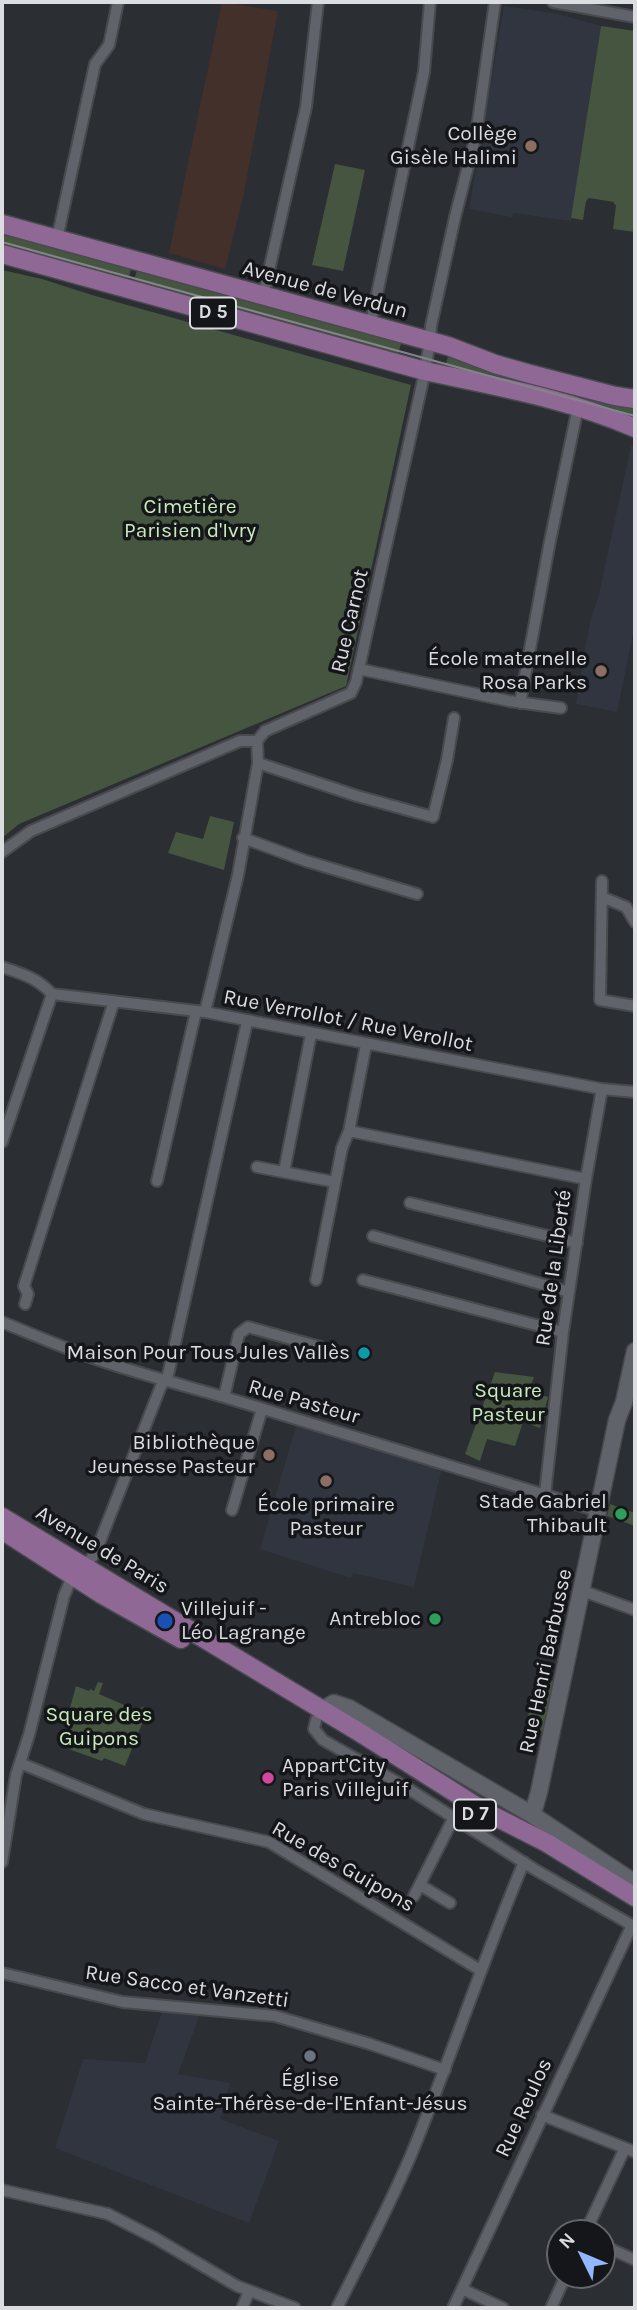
<!DOCTYPE html>
<meta charset="utf-8">
<style>
body{margin:0}
#map{position:relative;width:637px;height:2310px;overflow:hidden;background:#2b2e33;font-family:Karla,sans-serif}
canvas{display:block}
.frame{position:absolute;inset:0;border:4px solid #dbdde1;pointer-events:none}
.north{position:absolute;left:546px;top:2219px;width:70px;height:70px;box-sizing:border-box;background:#151619;border:2px solid #646669;border-radius:50%;rotate:313deg;font-size:19px;font-weight:700;line-height:28px;text-align:center;color:#dbdde1}
.north::after{content:'';display:block;margin:auto;width:24px;height:32px;background:#92b7fd;clip-path:polygon(50% 0,100% 100%,50% 72%,0 100%)}
</style>
<div id="map">
<canvas width="637" height="2310"></canvas>
<div class="frame"></div>
<div class="north">N</div>
</div>
<script>
const g = document.querySelector('canvas').getContext('2d');
g.lineJoin = 'round';
function fillPath(path, color) { g.fillStyle = color; g.fill(path, 'evenodd'); }
function strokePath(path, color, width, dash) { g.strokeStyle = color; g.lineWidth = width; g.lineCap = dash ? 'butt' : 'round'; g.setLineDash(dash || []); g.stroke(path); }
function label(font, color, halo, rows, align = 'center') {
  g.font = font + ' Karla,sans-serif'; g.lineWidth = 7; g.setLineDash([]); g.textBaseline = 'middle'; g.strokeStyle = halo; g.fillStyle = color; for (const [text, x, y, turn = 0] of rows) {
    g.save(); g.translate(x, y); g.rotate((+turn || 0) * Math.PI / 180); g.textAlign = isNaN(turn) ? turn : align; if (halo) g.strokeText(text, 0, 0); g.fillText(text, 0, 0); g.restore();
  }
}
const built = new Path2D(`
 M 504,6 L 558,14 L 601,26 L 571,221 L 513,213 L 512,217 L 469,209 Z
 M 631,446 L 635,447 L 635,624 L 617,712 L 576,704 L 585,648 L 591,618 L 598,598 Z
 M 296,1426 L 442,1468 L 414,1587 L 353,1573 L 351,1578 L 260,1549 Z
 M 163,2009 L 200,2014 L 178,2074 L 230,2083 L 220,2119 L 279,2141 L 249,2223 L 55,2148 L 83,2059 L 145,2063 Z`);
const industrial = new Path2D(`
 M 222,2 L 278,11 L 244,193 L 225,269 L 169,253 Z`);
const green = new Path2D(`
 M 601,26 L 635,31 L 635,232 L 613,229 L 616,205 L 614,204 L 614,202 L 589,198 L 586,201 L 583,220 L 571,218 Z
 M 335,164 L 365,170 L 343,271 L 312,265 Z
 M 2,229 L 132,265 L 127,285 L 2,251 Z
 M 138,267 L 402,340 L 397,358 L 132,287 Z
 M 2,270 L 42,279 L 92,295 L 411,385 L 346,686 L 19,824 L 2,838 Z
 M 448,357 L 635,407 L 635,418 L 445,367 Z
 M 210,816 L 234,822 L 224,870 L 168,853 L 176,832 L 203,839 Z
 M 495,1372 L 534,1377 L 531,1385 L 527,1384 L 526,1388 L 535,1390 L 534,1393 L 548,1397 L 540,1428 L 523,1422 L 515,1446 L 487,1439 L 480,1461 L 465,1454 Z
 M 610,1504 L 635,1513 L 635,1526 L 607,1516 Z
 M 537,1675 L 554,1681 L 543,1732 L 526,1726 Z
 M 98,1682 L 103,1683 L 99,1694 L 138,1711 L 142,1707 L 148,1709 L 125,1766 L 104,1758 L 102,1761 L 60,1746 L 64,1731 L 62,1730 L 67,1728 L 71,1712 L 68,1708 L 70,1708 L 76,1686 L 89,1691 L 90,1689 L 94,1691 Z`);
const minor = new Path2D(`
 M 553,2 L 635,17
 M 57,239 L 95,64 L 109,45 L 118,2
 M 263,297 L 306,107 L 318,2
 M 370,327 L 424,72 L 430,2
 M 359,669 L 509,701 L 561,708
 M 520,703 L 550,541 L 578,407
 M 257,741 L 265,731 L 351,693 L 356,682 L 423,380 L 430,342 L 431,326 L 455,217 L 476,135 L 495,2
 M 258,763 L 357,796 L 433,817 L 447,760 L 454,718
 M 243,838 L 306,861 L 417,894
 M 2,852 L 31,831 L 240,741 L 257,741
 M 602,881 L 600,1000 L 635,1006
 M 602,897 L 626,907 L 635,922
 M 2,967 C 23,974 37,978 52,994
 M 52,994 L 205,1012 L 602,1089 L 635,1092
 M 205,1012 L 238,875 L 258,763 L 257,741
 M 349,1131 L 586,1179
 M 2,1142 L 52,994
 M 257,1167 L 335,1182
 M 284,1172 L 311,1034
 M 157,1181 L 196,1011
 M 410,1203 L 577,1243
 M 373,1236 L 569,1292
 M 316,1280 L 342,1148 L 349,1131 L 366,1045
 M 363,1280 L 563,1332
 M 25,1304 L 28,1294 L 24,1286 L 114,1001
 M 2,1322 C 34,1335 66,1349 99,1360 C 140,1374 182,1385 224,1397 L 598,1511
 M 224,1397 L 239,1334 L 248,1327 L 324,1348
 M 545,1494 L 563,1332 L 586,1179 L 602,1089
 M 232,1510 L 262,1409
 M 583,1591 L 635,1610
 M 316,1720 L 314,1729 L 323,1740 L 404,1786 L 534,1869 L 635,1927
 M 20,1763 L 144,1814 L 269,1842 L 480,1970
 M 2,1862 L 16,1775 L 29,1735 L 64,1596 L 69,1584 L 95,1554 L 161,1386 L 168,1375 L 247,1022
 M 420,1885 L 450,1903
 M 414,1896 L 454,1817
 M 2,1973 L 123,2002 L 275,2016 L 370,2044 L 445,2070
 M 542,2115 L 635,2152
 M 2,2190 L 108,2214 L 155,2238 L 237,2286 L 295,2308
 M 585,2233 L 625,2148
 M 602,2245 L 635,2260
 M 462,2289 L 503,2308
 M 242,2308 L 249,2292
 M 337,2308 C 362,2258 389,2207 411,2155 C 451,2058 483,1959 524,1862
 M 453,2308 L 632,1925
 M 551,2308 L 566,2275`);
const secondary = new Path2D(`
 M 322,1710 L 334,1703 L 349,1708 L 531,1814 L 635,1883
 M 531,1814 L 535,1806 L 539,1792 L 617,1420 L 624,1402 L 635,1351`);
const primary = new Path2D(`
 M 2,224 L 448,346 L 495,364 L 530,374 L 615,396 L 635,399
 M 2,254 L 425,371 C 495,386 569,399 635,428
 M 2,1517 L 359,1732 L 484,1811 L 547,1843 L 635,1897
 M 2,1530 L 101,1594 L 181,1639`);
const tram = new Path2D(`
 M 2,242 L 635,416`);
const markers = [
 [531,146,7,"#8d6e63"],
 [601,671,7,"#8d6e63"],
 [364,1353,7,"#0f9aa8"],
 [269,1455,7,"#8d6e63"],
 [326,1481,7,"#8d6e63"],
 [621,1514,7,"#2e9e5b"],
 [435,1619,7,"#2e9e5b"],
 [165,1621,9,"#1a4fb4"],
 [268,1778,7,"#d1479c"],
 [310,2056,7,"#6b7280"]
];
const shields = [
 [213,313,46],
 [475,1815,42]
];
const shieldNames = [
 ["D 5",213,313],
 ["D 7",475,1815]
];
const poiNames = [
 ["Collège",517,134],
 ["Gisèle Halimi",517,158],
 ["École maternelle",587,659],
 ["Rosa Parks",587,683],
 ["Maison Pour Tous Jules Vallès",350,1353],
 ["Bibliothèque",255,1443],
 ["Jeunesse Pasteur",255,1467],
 ["Stade Gabriel",607,1502],
 ["Thibault",607,1526],
 ["École primaire",326,1505,"center"],
 ["Pasteur",326,1529,"center"],
 ["Villejuif -",181,1609,"left"],
 ["Léo Lagrange",181,1633,"left"],
 ["Antrebloc",421,1619],
 ["Appart'City",282,1766,"left"],
 ["Paris Villejuif",282,1790,"left"],
 ["Église",310,2080,"center"],
 ["Sainte-Thérèse-de-l'Enfant-Jésus",310,2104,"center"]
];
const streetNames = [
 ["Avenue de Verdun",325,290,15],
 ["Rue Carnot",350,621,-77],
 ["Rue Verrollot / Rue Verollot",348,1021,11],
 ["Rue de la Liberté",554,1268,-82],
 ["Rue Pasteur",304,1402,16],
 ["Avenue de Paris",102,1550,31],
 ["Rue Henri Barbusse",546,1661,-78],
 ["Rue des Guipons",343,1867,30],
 ["Rue Sacco et Vanzetti",187,1987,8],
 ["Rue Reulos",524,2108,-65]
];
const parkNames = [
 ["Cimetière",190,507],
 ["Parisien d'Ivry",190,531],
 ["Square",508,1391],
 ["Pasteur",508,1415],
 ["Square des",99,1715],
 ["Guipons",99,1739]
];
fillPath(built, '#303540');
fillPath(industrial, '#44302b');
fillPath(green, '#46553f');
strokePath(minor, '#484a4e', 14);
strokePath(secondary, '#484a4e', 19);
strokePath(primary, '#484a4e', 21);
strokePath(minor, '#606369', 10);
strokePath(secondary, '#606369', 16);
strokePath(primary, '#906895', 18);
strokePath(tram, '#83858a', 2);
for (const [x, y, r, color] of markers) { const dot = new Path2D(); dot.arc(x, y, r, 0, 2 * Math.PI); g.fillStyle = color; g.fill(dot); strokePath(dot, '#151619', 2.5); }
for (const [x, y, w] of shields) { const box = new Path2D(); box.roundRect(x - w / 2, y - 15.5, w, 31, 5); g.fillStyle = '#151619'; g.fill(box); strokePath(box, '#dbdde1', 2); }
label('bold 19px', '#dbdde1', null, shieldNames);
label('21px', '#dbdde1', '#151619', poiNames, 'right');
label('21px', '#dbdde1', '#151619', streetNames);
label('21px', '#caecbc', '#151619', parkNames);
</script>
